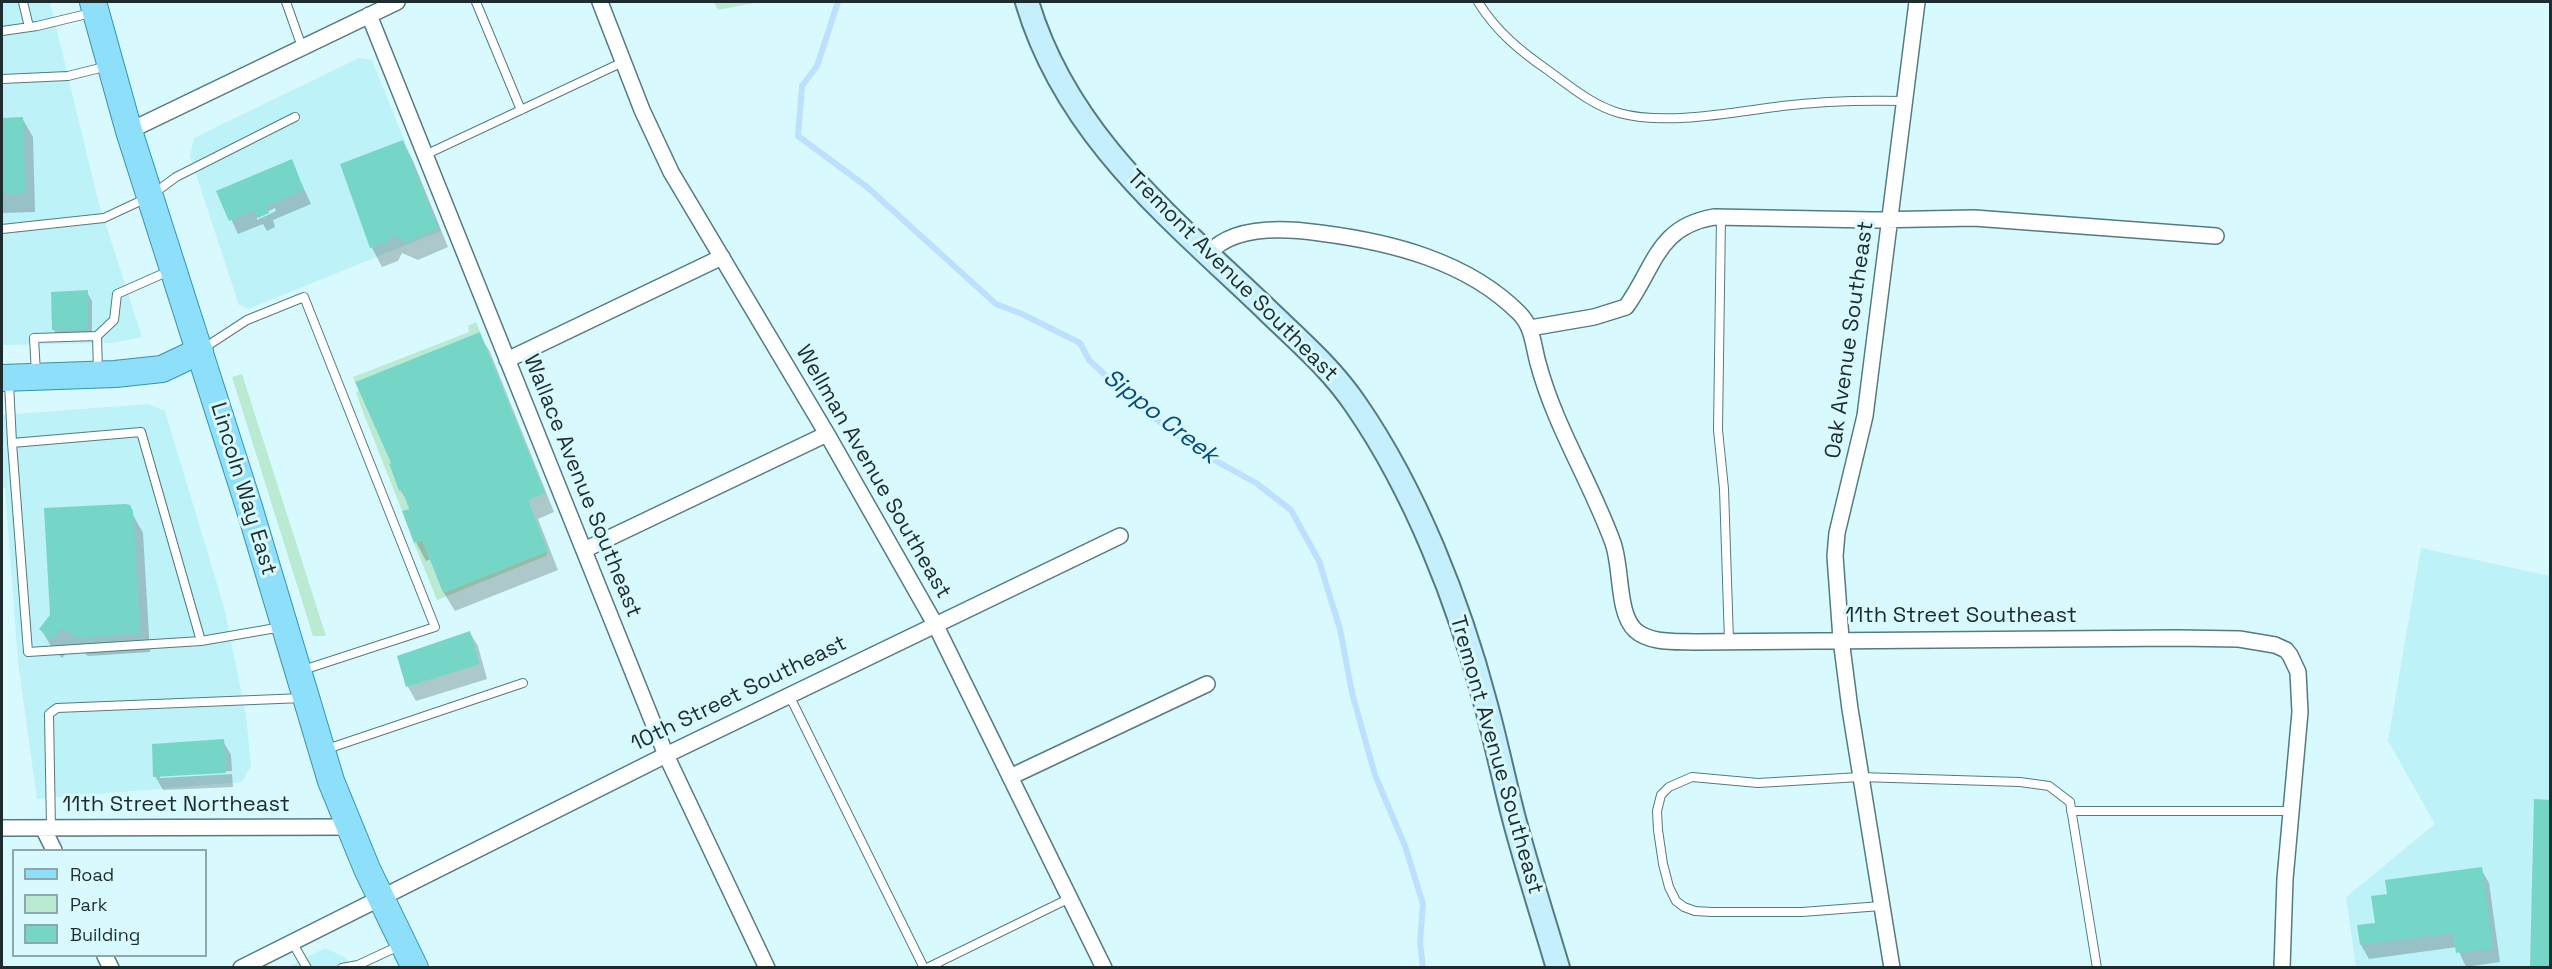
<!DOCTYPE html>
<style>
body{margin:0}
#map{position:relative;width:2552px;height:969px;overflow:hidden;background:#d8fafe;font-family:"Space Grotesk",sans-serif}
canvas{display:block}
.frame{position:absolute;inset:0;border:3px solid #1d2d2f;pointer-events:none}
.legend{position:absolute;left:12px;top:849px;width:195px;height:108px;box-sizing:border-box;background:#d8fafe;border:2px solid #8da8ab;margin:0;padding:8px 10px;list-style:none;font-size:18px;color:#1d2d2f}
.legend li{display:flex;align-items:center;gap:12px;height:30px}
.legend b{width:30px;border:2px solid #8da8ab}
</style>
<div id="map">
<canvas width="2552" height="969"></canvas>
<div class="frame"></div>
<ul class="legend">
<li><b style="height:8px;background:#8edffa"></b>Road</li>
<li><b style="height:16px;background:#bbead2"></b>Park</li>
<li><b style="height:16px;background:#75d6c8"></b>Building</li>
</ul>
</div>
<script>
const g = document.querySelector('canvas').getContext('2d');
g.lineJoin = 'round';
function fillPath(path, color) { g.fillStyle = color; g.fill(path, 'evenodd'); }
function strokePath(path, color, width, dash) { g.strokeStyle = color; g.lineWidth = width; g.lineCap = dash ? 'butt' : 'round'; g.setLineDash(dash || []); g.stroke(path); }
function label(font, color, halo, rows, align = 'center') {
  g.font = font + ' "Space Grotesk",sans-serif'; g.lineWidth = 6; g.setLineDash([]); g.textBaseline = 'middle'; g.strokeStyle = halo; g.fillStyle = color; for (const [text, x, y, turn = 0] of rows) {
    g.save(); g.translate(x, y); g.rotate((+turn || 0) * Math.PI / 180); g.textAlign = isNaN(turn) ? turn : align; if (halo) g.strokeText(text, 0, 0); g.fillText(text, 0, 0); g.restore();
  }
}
const built = new Path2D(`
 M 2,2 L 50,2 L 98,200 L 142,337 L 113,343 L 2,345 Z
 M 359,58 L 372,60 L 441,231 L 248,309 L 239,305 L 190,156 L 194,138 Z
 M 148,404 L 165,411 L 224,607 L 246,715 L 251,766 L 242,782 L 37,799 L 18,662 L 5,488 L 2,488 L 2,415 Z
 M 2421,548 L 2550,576 L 2550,967 L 2356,967 L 2346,897 L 2435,824 L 2388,741 Z
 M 325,948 L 346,958 L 350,967 L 286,968 Z`);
const green = new Path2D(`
 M 714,2 L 760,2 L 718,10 Z
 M 476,322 L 480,332 L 355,382 L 353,377 L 469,332 L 468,326 Z
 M 242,374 L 326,636 L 313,636 L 232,377 Z
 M 359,391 L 391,463 L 389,465 L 399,491 L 402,490 L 409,509 L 402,511 L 361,407 L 356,392 Z
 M 422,540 L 443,593 L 548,551 L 546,556 L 437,600 L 414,543 Z`);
const shadow = new Path2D(`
 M 22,118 L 33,137 L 35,212 L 2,213 L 2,119 Z
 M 403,142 L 413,161 L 448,247 L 418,260 L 402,253 L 398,261 L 382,267 L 372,248 L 342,165 Z
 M 291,161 L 311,204 L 273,220 L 275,227 L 267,231 L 263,224 L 238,234 L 218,191 ZM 275,208 L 276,211 L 257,220 L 257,217 Z
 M 87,292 L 92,301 L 92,338 L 59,339 L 54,330 Z
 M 479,334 L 490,352 L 554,512 L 538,519 L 558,570 L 455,611 L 444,593 L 431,559 L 426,561 L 416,542 L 412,510 L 401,491 L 391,465 Z
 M 128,506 L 143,533 L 150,652 L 88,656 L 74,645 L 62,658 L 52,648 L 41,629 Z
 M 470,633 L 478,646 L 487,679 L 416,701 L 408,687 L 399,657 Z
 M 223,741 L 231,755 L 232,771 L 160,775 L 160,778 L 232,774 L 233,787 L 163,790 L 155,776 Z
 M 2536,801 L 2550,801 L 2550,968 L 2531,968 Z
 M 2481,869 L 2489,883 L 2500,962 L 2466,967 L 2457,947 L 2369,959 L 2361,945 L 2376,924 L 2388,895 Z`);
const stream = new Path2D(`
 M 838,2 L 817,66 L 802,86 L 798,136 L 867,187 L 996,304 L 1022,314 L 1080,343 L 1089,360 L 1141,408 L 1200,452 L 1256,483 L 1291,510 L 1319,561 L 1340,629 L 1352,693 L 1375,775 L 1405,846 L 1423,904 L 1420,942 L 1423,968`);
const building = new Path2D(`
 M 23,117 L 25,193 L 2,194 L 2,118 Z
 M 403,140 L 438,228 L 407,242 L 391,235 L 388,242 L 370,248 L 340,164 Z
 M 292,159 L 304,190 L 266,206 L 269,213 L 258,218 L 254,210 L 229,221 L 216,191 Z
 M 88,290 L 88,329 L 52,330 L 51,292 Z
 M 480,332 L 545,493 L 528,500 L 548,551 L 443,593 L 422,540 L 414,543 L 402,511 L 409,509 L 402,490 L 399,491 L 389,464 L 391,463 L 355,382 Z
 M 125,504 L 130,505 L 133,511 L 140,633 L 76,638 L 62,627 L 51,640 L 39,629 L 50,615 L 44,508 Z
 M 470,631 L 480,664 L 406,687 L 397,656 Z
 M 224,739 L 226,773 L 153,777 L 152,744 Z
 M 2534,799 L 2550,800 L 2550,968 L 2530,968 Z
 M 2482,867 L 2493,948 L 2456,953 L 2453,933 L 2360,945 L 2357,925 L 2375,923 L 2371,896 L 2387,894 L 2385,880 Z`);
const lane = new Path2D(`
 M 23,2 L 29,27
 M 286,2 L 302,47
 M 476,2 L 521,110
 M 1478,2 C 1497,32 1520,51 1549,71 C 1571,87 1592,105 1619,113 C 1666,126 1734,112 1782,106 C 1823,101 1864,100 1905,101
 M 2,31 L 37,26 L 91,13
 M 2,79 L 68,76 L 108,66
 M 425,155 L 623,62
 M 1721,217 L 1718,430 L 1724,489 L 1729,641
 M 2,229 L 104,218 L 149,197 L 176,177 L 295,117
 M 204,348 L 247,320 L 304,297 L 435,627 L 303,670
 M 98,371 L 97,336 L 114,320 L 117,294 L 169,271
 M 36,373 L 34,338 L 97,336
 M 9,383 L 12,443 L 141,432 L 201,641 L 282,627
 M 12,443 L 28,652 L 201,641
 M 789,695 L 924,968
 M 327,749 L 523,683
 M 2071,811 L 2291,811
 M 51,828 L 49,714 L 57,708 L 303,698
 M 1881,906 L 1802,912 L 1712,912 L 1695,911 L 1684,907 L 1676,901 L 1669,887 L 1663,864 L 1658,830 L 1657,811 L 1661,795 L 1669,787 L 1692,777 L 1758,783 L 1860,777 L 2020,782 L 2049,786 L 2070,802 L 2097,968
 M 292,942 L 307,968
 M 342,968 L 358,965 L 399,946
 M 927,968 L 1070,898`);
const street = new Path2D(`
 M 600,2 L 642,110 L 671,172 L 827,434 L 935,624 L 1104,968
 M 369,15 L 666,755 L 767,968
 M 129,131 L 397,2
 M 1208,254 C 1233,225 1286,228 1320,233 C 1391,242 1467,261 1519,313 C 1533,327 1533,345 1538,363 C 1555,427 1591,482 1613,543 C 1622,568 1617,613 1635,630 C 1650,644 1678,641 1697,642 L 2177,638 L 2239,639 L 2275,645 L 2286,650 L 2290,655 L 2298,672 L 2300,712 L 2285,879 L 2282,968
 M 1530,328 L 1594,317 L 1626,307 C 1656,265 1657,227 1714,217 L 1872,220 L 1974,218 L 2216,236
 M 507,360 L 722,257
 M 584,550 L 827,434
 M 1010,777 L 1207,684
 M 2,828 L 350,827
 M 43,828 L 54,850
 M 105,956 L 111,968
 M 241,968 L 666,755 L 1120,536
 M 1892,968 L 1850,709 L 1841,639 L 1835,556 L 1837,533 L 1865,416 L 1917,2`);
const secondary = new Path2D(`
 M 1027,2 C 1067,136 1170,217 1267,310 C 1299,341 1331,368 1356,405 C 1416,492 1459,603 1486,705 C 1497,745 1505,786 1516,826 C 1529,874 1544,921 1558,968`);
const primary = new Path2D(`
 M 93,2 L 129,131 L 249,507 L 331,781 L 367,869 L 415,968
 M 2,378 L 115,374 L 162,369 L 200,351`);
const streetNames = [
 ["Tremont Avenue Southeast",1232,276,45],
 ["Oak Avenue Southeast",1850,340,-82],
 ["Wellman Avenue Southeast",873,472,60],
 ["Wallace Avenue Southeast",582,486,68],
 ["Lincoln Way East",243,489,73],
 ["11th Street Southeast",1961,616],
 ["10th Street Southeast",739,694,-26],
 ["Tremont Avenue Southeast",1496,755,74],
 ["11th Street Northeast",176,805]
];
const waterNames = [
 ["Sippo Creek",1160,417,38]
];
fillPath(built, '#bdf2f8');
fillPath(green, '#bbead2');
fillPath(shadow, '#0003');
strokePath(stream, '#bde0ff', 6);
fillPath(building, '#75d6c8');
strokePath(lane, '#547b7f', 10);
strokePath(street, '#547b7f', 18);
strokePath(secondary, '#547b7f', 26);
strokePath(primary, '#3592b1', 28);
strokePath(lane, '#fff', 8);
strokePath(street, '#fff', 15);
strokePath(secondary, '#c6effd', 22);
strokePath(primary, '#8edffa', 26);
label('22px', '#1d2d2f', '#d8fafe', streetNames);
label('italic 24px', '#064b7a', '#d8fafe', waterNames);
</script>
